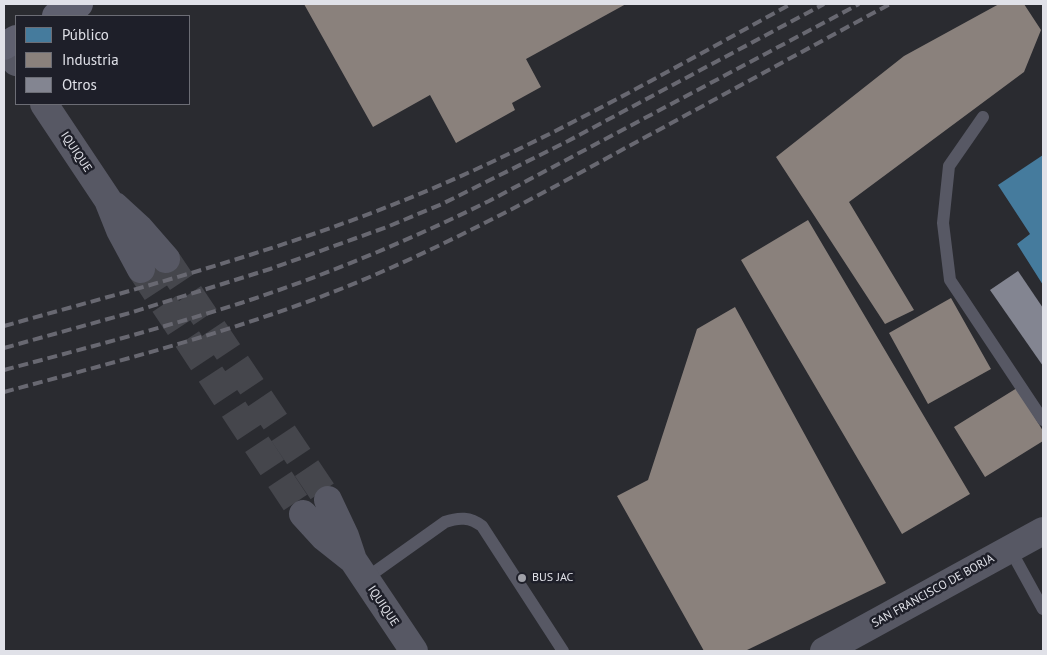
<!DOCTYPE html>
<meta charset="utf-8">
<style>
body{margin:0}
#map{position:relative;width:1047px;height:655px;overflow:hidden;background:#2a2b30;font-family:"PT Sans",sans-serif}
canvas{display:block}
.frame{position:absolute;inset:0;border:5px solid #e0e1e8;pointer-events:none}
.legend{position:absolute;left:15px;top:15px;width:175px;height:90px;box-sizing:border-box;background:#1e1f29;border:1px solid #6c6d75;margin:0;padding:6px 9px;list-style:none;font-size:15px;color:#e0e1e8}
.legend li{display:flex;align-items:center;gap:10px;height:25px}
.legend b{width:25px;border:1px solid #6c6d75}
</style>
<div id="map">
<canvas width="1047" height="655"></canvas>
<div class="frame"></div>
<ul class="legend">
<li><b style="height:14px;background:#457b9d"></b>Público</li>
<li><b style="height:14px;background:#8a817c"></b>Industria</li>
<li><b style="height:14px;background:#838591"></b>Otros</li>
</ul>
</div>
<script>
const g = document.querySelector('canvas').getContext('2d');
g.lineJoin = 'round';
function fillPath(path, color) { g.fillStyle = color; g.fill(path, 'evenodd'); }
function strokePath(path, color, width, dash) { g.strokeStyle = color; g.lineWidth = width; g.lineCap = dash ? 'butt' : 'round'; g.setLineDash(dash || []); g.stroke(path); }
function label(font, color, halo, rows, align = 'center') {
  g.font = font + ' "PT Sans",sans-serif'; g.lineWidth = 5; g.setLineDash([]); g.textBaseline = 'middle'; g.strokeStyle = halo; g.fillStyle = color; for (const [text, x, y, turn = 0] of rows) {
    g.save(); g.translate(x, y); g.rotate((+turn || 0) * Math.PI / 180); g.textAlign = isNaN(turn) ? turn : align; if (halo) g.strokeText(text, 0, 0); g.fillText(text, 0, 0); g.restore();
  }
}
const public = new Path2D(`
 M 1043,155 L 1043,285 L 1017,244 L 1030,234 L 998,185 Z`);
const industry = new Path2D(`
 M 304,4 L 626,4 L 526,59 L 541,87 L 512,103 L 515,110 L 456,143 L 430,95 L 373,127 Z
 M 999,4 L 1024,4 L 1041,30 L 1024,72 L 849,202 L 914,310 L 885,324 L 776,157 L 904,56 Z
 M 808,220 L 970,494 L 902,534 L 741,260 Z
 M 951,298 L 991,369 L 928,404 L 889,333 Z
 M 735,307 L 886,583 L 745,651 L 704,651 L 617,496 L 648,480 L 697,329 Z
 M 1017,388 L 1043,431 L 1043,441 L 985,477 L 954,427 Z`);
const building = new Path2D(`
 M 1018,271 L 1043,308 L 1043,366 L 990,290 Z`);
const tertiaryTunnel = new Path2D(`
 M 166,259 L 328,500
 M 141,269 L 303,514`);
const service = new Path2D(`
 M 983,117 L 949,166 L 943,223 L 950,280 L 1043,420
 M 1010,549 L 1043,609
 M 365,579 L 445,522 C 459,517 470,517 482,526 L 563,651`);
const tertiary = new Path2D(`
 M 5,45 L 16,62
 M 44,104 L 108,200 L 120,230 L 141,269
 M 115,206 L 139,228 L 166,259
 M 328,500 L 345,536 L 353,560 L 414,651
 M 303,514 L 324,537 L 353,560
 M 824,651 L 1043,531`);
const primary = new Path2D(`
 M 56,16 L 79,4
 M 4,46 L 16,39`);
const rail = new Path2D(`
 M 4,326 C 147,286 291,248 429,190 C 554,137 672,69 791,4
 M 4,348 L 133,312 L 270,269 L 387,227 L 442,204 L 568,141 L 824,4
 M 4,370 C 83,349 162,328 241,303 C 326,275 408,241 489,201 L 859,4
 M 4,392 C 123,360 244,329 358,282 C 451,243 540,195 629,146 C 716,99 803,51 890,4`);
const markers = [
 [522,578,5,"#a0a1a8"]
];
const streetNames = [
 ["IQUIQUE",76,152,56],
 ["SAN FRANCISCO DE BORJA",933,591,-29],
 ["IQUIQUE",383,606,56]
];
const poiNames = [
 ["BUS JAC",532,578]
];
fillPath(public, '#457b9d');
fillPath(industry, '#8a817c');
fillPath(building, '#838591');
strokePath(tertiaryTunnel, '#45464c', 28, [28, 14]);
strokePath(service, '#575864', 12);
strokePath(tertiary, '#575864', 28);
strokePath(primary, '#606170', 28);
strokePath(rail, '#686871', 4, [10, 5]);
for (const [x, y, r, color] of markers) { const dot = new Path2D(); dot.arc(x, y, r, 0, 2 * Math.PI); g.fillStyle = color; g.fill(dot); strokePath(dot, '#1e1f29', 2); }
label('12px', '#e0e1e8', '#1e1f29', streetNames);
label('12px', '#e0e1e8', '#1e1f29', poiNames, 'left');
</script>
